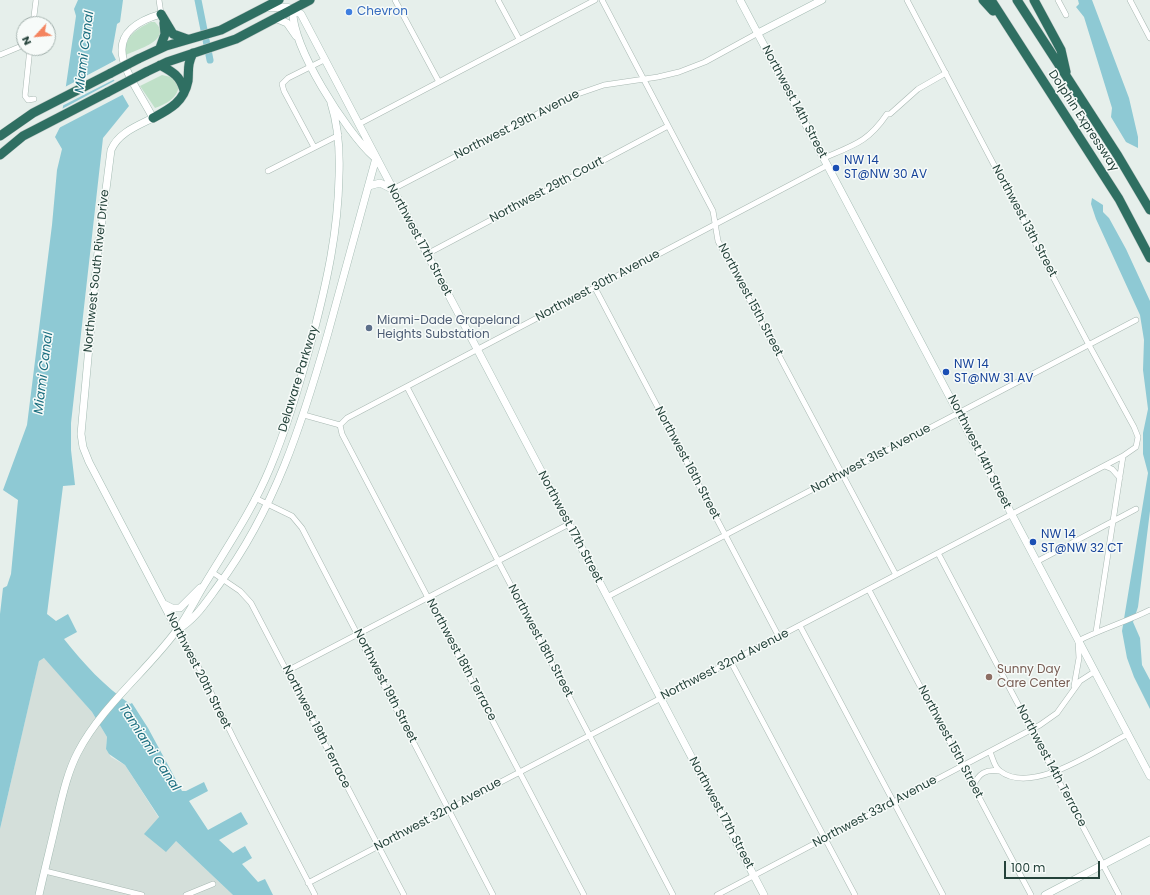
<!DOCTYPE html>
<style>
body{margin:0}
#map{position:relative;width:1150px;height:895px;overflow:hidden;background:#e6efeb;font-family:Poppins,sans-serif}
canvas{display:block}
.north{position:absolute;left:16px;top:16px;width:40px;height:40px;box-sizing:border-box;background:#f7fbf9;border:1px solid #a3b1ad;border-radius:50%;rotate:244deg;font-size:11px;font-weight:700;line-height:16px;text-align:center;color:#24423a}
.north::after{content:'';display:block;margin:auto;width:14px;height:18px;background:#f4845f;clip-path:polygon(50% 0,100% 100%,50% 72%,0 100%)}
.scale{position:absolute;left:1004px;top:861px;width:96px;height:18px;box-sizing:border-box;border:2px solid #24423a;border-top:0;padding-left:5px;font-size:12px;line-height:14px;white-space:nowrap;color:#24423a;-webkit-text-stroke:3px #f7fbf9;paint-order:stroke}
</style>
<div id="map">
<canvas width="1150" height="895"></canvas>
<div class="north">N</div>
<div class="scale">100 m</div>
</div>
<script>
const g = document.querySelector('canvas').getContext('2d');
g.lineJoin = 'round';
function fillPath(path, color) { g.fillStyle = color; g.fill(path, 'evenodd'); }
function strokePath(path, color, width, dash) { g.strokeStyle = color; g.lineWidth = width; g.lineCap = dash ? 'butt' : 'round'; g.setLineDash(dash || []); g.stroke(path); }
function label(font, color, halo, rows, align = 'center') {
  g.font = font + ' Poppins,sans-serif'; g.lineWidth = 3; g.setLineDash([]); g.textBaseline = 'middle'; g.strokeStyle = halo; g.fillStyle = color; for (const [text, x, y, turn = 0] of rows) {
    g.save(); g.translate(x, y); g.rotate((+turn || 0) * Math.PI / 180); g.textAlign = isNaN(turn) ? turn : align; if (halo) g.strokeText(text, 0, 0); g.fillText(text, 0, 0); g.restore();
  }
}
const built = new Path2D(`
 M 45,658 L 92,712 L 107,737 L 106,749 L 111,757 L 125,765 L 159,818 L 145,834 L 175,840 L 233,895 L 0,895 L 0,829 L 39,660 Z`);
const green = new Path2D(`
 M 151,22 L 155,22 C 173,40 138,49 126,55 C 123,37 137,29 151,22 Z
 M 162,75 L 171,77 L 179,85 C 178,98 166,104 155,108 L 140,86 Z`);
const water = new Path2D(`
 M 78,0 L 123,0 L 120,22 L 117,24 L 112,52 L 116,60 L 106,66 L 129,106 L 103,138 L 71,423 L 71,450 L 75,485 L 63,486 L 47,614 L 56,621 L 68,614 L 77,632 L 64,639 C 84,664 104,686 130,704 L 132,703 L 148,728 L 182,791 L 186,791 L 204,782 L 208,791 L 189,801 L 208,830 L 241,812 L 248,824 L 219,840 L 233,853 L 245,846 L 252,858 L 242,864 L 258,882 L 265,879 L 273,895 L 233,895 L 176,841 L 166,852 L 144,834 L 159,817 L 125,765 L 109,754 L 106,749 L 107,737 L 92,712 L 44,658 L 39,661 L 0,829 L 0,614 L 3,588 L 7,586 L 11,574 L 18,500 L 3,490 L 27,425 L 52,225 L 57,170 L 62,149 L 55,137 L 60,127 L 76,16 L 74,9 Z
 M 1078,0 L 1092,0 L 1129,98 L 1138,137 L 1138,148 L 1126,142 L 1111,117 L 1112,108 L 1084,17 L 1076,7 L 1079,4 Z
 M 1092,198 L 1103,205 L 1103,212 L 1109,218 L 1126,249 L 1150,301 L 1150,511 L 1138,607 L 1133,622 L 1140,638 L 1142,665 L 1150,680 L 1150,709 L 1134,677 L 1127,658 L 1122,631 L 1148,473 L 1143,454 L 1143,433 L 1148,409 L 1143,370 L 1144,340 L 1140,315 L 1096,219 L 1091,204 Z`);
const pier = new Path2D(`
 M 118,59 L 109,67 L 115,79 L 60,107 L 63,88 Z
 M 116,80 L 124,94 L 57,129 L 60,110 Z`);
const canal = new Path2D(`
 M 198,0 L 210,60`);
const street = new Path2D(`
 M 159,0 L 161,14
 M 395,0 L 439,82
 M 498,0 L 519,39
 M 602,0 L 713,211 L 718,241 L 896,575
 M 1058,0 L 1066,15
 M 1130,0 L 1150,38
 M 33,24 L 36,0
 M 30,48 L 25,96 L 28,100 L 34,99
 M 0,55 L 24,45
 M 359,124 L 595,0
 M 314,147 L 284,91 L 282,84 L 288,78 L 324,60
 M 824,158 C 854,145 868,142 887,114 L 890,114 L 918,89 L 946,73
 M 268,171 L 339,135
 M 393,189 L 572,96 L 604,85 L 658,77 L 679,72 L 705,62 L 758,33
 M 427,254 L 668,126
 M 595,288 L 779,637
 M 407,387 L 673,895
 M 304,415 L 340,425
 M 340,425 L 347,418 L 828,165
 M 340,425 L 342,434 L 584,895
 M 1105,466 L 1112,469 L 1120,478
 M 255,498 L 292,516 L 302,528 L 493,895
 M 938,553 L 1119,895
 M 1036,562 L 1136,509
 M 212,572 L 240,591 L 251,603 L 404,895
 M 869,590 L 1031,895
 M 607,597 L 1136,320
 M 800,626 L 943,895
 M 177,630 L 199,668 L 235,741 L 315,895
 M 1096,632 L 1123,456
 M 731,662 L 855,895
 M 287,671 L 569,524
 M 1074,686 L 1079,658 L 1078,641 C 1101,629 1126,622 1150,610
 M 990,752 C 993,758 994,767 1000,771 C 1032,796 1098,749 1128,734
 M 973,786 C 979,773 986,769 999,771
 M 45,871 L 142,895
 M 308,883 L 1123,456 L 1136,447 L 1138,437 L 1134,427 L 1089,345 L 907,0
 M 186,895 L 213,884
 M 717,895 L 1040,725 L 1057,713 L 1080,681 L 1094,672`);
const secondary = new Path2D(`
 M 740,0 L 1150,776
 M 268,8 L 287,7 L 301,14 L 764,895
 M 293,9 C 290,45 347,133 374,157
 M 161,14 C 92,34 131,76 153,118 C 137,126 118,133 111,150 L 97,260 L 81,434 L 83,447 L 89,462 L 177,630
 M 275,18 L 287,23 L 296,36
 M 758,33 L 822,0
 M 369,186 L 380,183 L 392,189
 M 164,604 L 172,608 L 180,608 L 200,588
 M 177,630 C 195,620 206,602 218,586 C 275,509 302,424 328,333 C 344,275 360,216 376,158
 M 39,895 C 45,868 52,841 58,814 C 63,793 68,771 78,752 C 102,706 146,672 177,630 C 188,615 196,598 206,582 C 229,544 253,509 270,468 C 288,425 301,380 313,335 C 327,281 338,232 339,176 C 340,151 339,128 331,103
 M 1045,895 L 1150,840`);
const highway = new Path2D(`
 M 983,0 L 993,11
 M 991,0 L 1119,199 L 1150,258
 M 1017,0 L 1118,156 L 1150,210
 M 1034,0 L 1061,50 L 1066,72
 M 161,14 L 173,34 L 187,39
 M 160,48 L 165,34 L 164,23
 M 138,59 L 166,46 L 221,30 L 279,0
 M 160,65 C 173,72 180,76 184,90
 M 146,72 L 167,62 L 236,39 L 310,0
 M 153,118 C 170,109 184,102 188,81 C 189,69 187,65 193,53
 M 0,136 L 33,113 L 111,73
 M 0,155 L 23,136 L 108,92`);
const highwayBridge = new Path2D(`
 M 111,73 L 138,59
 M 108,92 L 146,72`);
const markers = [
 [349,12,4,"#3f7fe0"],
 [836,168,4,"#1a4fb4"],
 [369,328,4,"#5c6f8a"],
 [946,372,4,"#1a4fb4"],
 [1033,542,4,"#1a4fb4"],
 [989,677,4,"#8d6e63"]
];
const shopNames = [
 ["Chevron",357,12]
];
const streetNames = [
 ["Northwest 14th Street",794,102,62],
 ["Dolphin Expressway",1083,121,57],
 ["Northwest 29th Avenue",517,125,-27],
 ["Northwest 29th Court",547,190,-28],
 ["Northwest 13th Street",1024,221,62],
 ["Northwest 17th Street",419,240,62],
 ["Northwest South River Drive",97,271,-84],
 ["Northwest 30th Avenue",598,286,-28],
 ["Northwest 15th Street",750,300,62],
 ["Delaware Parkway",299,379,-73],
 ["Northwest 14th Street",979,452,63],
 ["Northwest 31st Avenue",871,459,-28],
 ["Northwest 16th Street",687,463,62],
 ["Northwest 17th Street",570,527,62],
 ["Northwest 18th Street",540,641,62],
 ["Northwest 18th Terrace",461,660,62],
 ["Northwest 32nd Avenue",725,665,-27],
 ["Northwest 20th Street",198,671,63],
 ["Northwest 19th Street",385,686,63],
 ["Northwest 19th Terrace",316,727,63],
 ["Northwest 15th Street",950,742,62],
 ["Northwest 14th Terrace",1051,766,62],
 ["Northwest 33rd Avenue",875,812,-28],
 ["Northwest 17th Street",721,813,62],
 ["Northwest 32nd Avenue",438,815,-28]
];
const transitNames = [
 ["NW 14",844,161],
 ["ST@NW 30 AV",844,175],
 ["NW 14",954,365],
 ["ST@NW 31 AV",954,379],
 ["NW 14",1041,535],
 ["ST@NW 32 CT",1041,549]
];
const serviceNames = [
 ["Miami-Dade Grapeland",377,321],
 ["Heights Substation",377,335]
];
const educationNames = [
 ["Sunny Day",997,670],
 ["Care Center",997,684]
];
const waterNames = [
 ["Miami Canal",85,52,-83],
 ["Miami Canal",44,373,-83],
 ["Tamiami Canal",149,748,57]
];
fillPath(built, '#d4dfda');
fillPath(green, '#bfe0c8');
fillPath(water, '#8ec9d4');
fillPath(pier, '#e6efeb');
strokePath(canal, '#8ec9d4', 7);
strokePath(street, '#a8b8b2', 6);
strokePath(secondary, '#a4bbb3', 8);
strokePath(highway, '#c2cac8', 10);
strokePath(street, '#fff', 5);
strokePath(secondary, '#fff', 7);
strokePath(highway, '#2f6f62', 9);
strokePath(highwayBridge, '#c2cac8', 10, []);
strokePath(highwayBridge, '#2f6f62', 9);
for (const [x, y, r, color] of markers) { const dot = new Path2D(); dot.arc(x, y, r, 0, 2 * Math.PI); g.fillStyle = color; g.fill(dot); strokePath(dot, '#f7fbf9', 1.5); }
label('12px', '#366cbe', '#f7fbf9', shopNames, 'left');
label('12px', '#24423a', '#f7fbf9', streetNames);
label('12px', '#164399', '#f7fbf9', transitNames, 'left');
label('12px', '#4e5e75', '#f7fbf9', serviceNames, 'left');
label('12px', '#785e54', '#f7fbf9', educationNames, 'left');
label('italic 13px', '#1c6f80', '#f7fbf9', waterNames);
</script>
